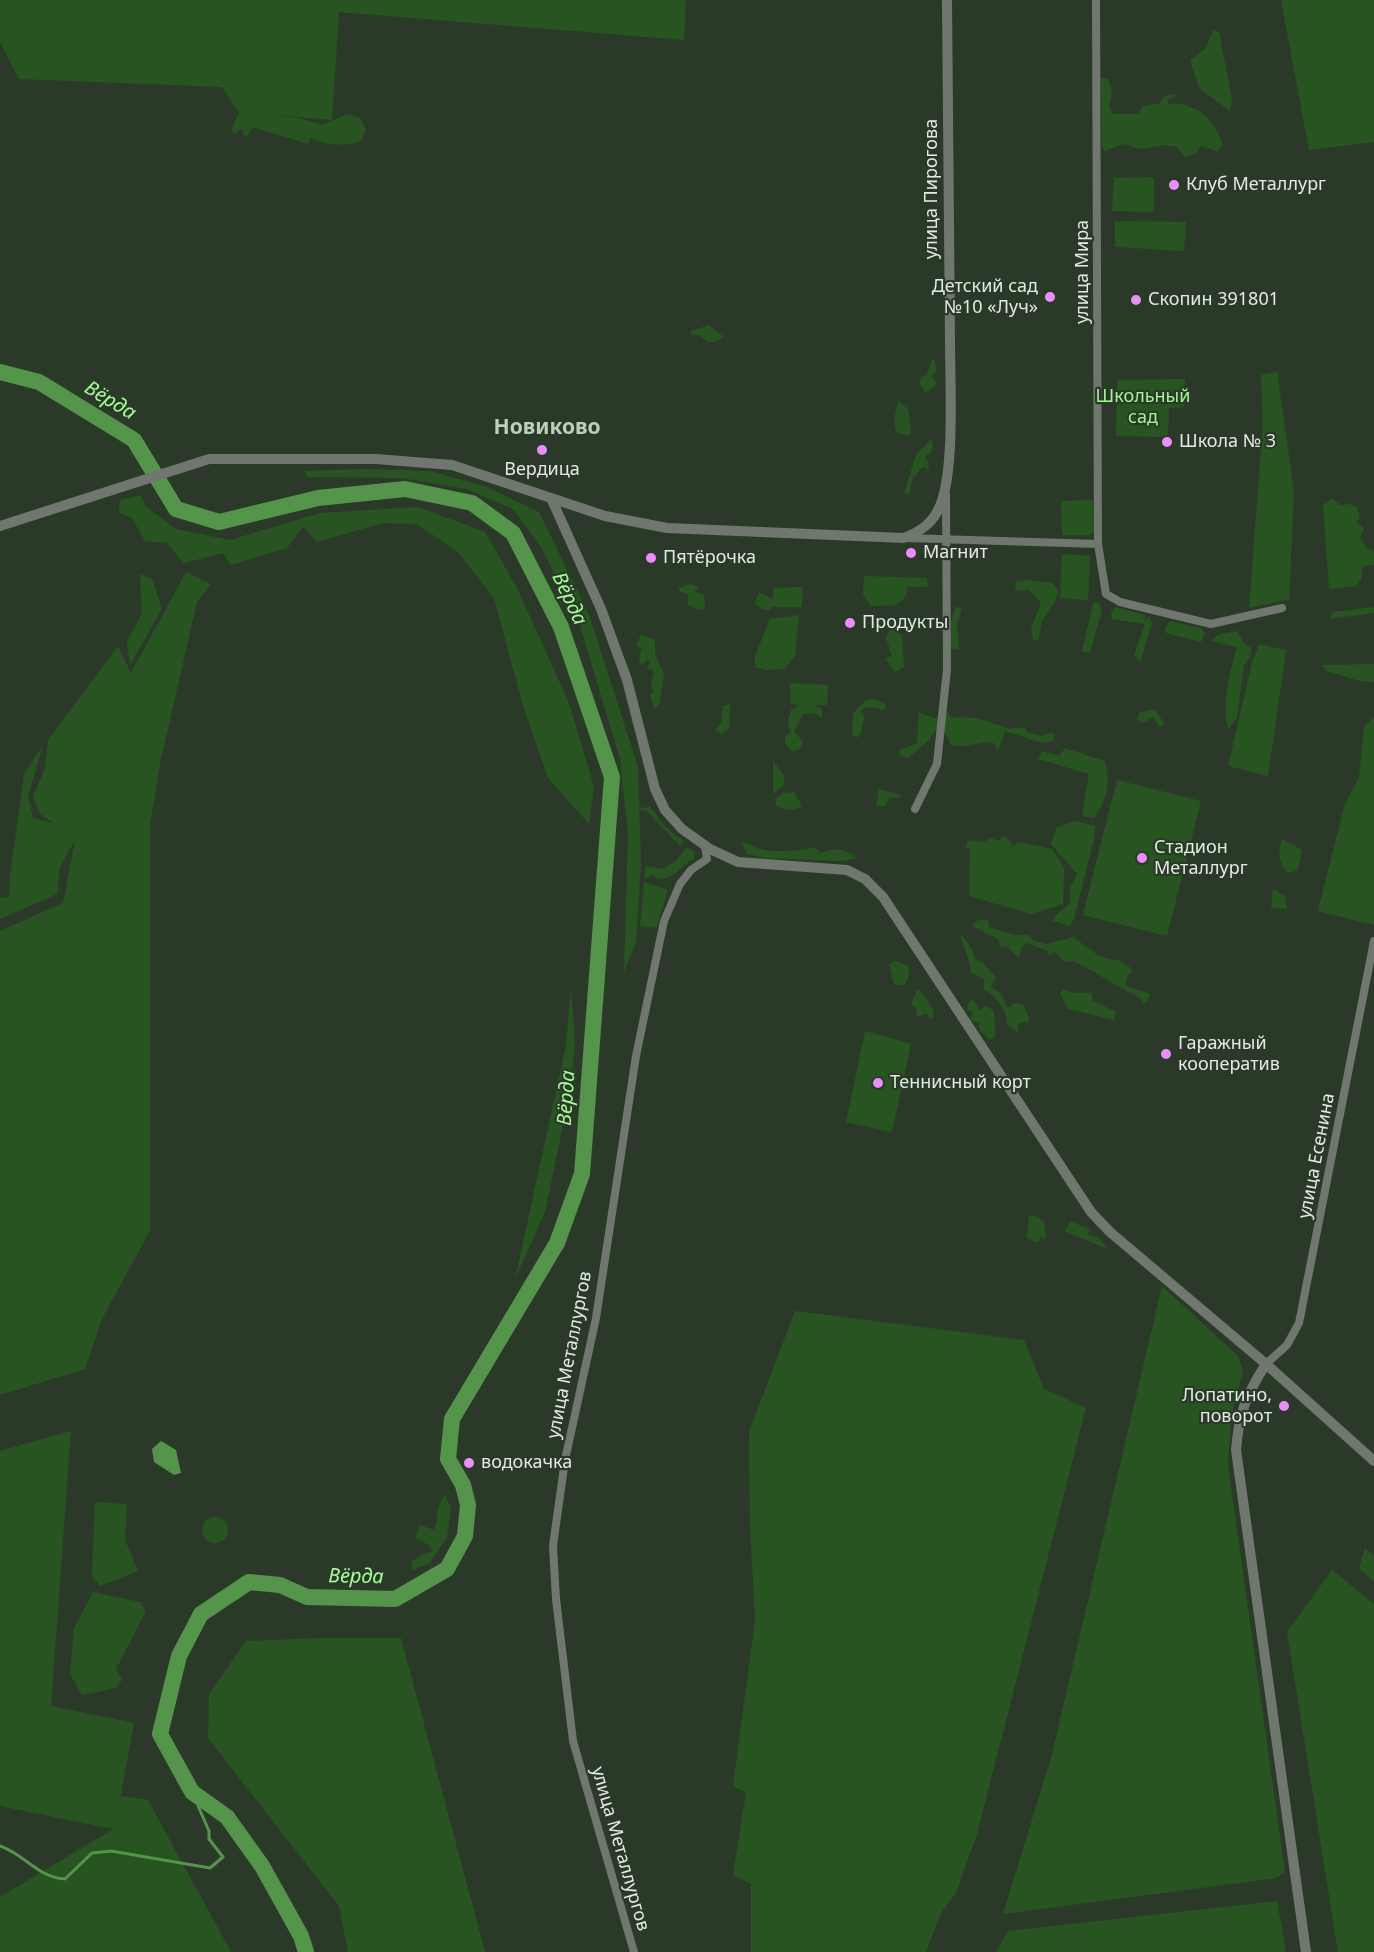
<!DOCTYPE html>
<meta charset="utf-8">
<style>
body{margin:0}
canvas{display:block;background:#2b3929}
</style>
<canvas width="1374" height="1952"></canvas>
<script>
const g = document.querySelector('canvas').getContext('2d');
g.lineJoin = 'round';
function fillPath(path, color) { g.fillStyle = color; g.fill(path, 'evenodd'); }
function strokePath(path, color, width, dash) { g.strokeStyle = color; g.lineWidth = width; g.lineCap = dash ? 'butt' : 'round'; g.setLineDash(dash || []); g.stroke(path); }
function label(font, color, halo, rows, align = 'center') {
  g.font = font + ' "Noto Sans",sans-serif'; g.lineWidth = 4.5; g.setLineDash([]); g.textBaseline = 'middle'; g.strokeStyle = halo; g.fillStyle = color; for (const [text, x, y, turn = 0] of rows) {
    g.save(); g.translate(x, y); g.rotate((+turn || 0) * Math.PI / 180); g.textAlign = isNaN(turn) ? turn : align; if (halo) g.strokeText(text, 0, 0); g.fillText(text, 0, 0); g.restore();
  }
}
const green = new Path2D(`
 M 0,0 L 686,0 L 684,40 L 339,12 L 332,120 L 259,114 L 299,118 L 322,125 L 347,114 L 360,118 L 366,129 L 362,140 C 351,147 322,146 311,137 L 308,144 L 253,127 L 246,138 L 242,133 L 245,130 L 240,129 L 234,134 L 232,129 L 239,112 L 222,87 L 19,79 L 0,42 Z
 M 1281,0 L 1374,0 L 1374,142 L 1309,150 Z
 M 1213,30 L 1219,32 L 1232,99 L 1230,111 L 1199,88 L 1190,60 L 1206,48 Z
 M 1101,77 L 1108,79 L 1112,93 L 1109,108 L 1113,114 L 1138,114 L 1143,106 L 1160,103 L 1164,97 L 1172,94 L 1179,96 L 1169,99 L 1168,104 C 1195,101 1216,120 1223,146 L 1217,151 L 1201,146 L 1195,154 L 1185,157 L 1177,147 L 1164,145 L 1140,149 L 1124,144 L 1105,151 L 1102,148 Z
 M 1150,177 L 1154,179 L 1154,210 L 1151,212 L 1112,211 L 1114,178 Z
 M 1115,221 L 1186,222 L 1184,251 L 1115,247 Z
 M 709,325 L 724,337 L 716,342 L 707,342 L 699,335 L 691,335 L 691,331 Z
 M 935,359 L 936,373 L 931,376 L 936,382 L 935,387 L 925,392 L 920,384 L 921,377 L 927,375 L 932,360 Z
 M 1277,372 L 1294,492 L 1289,599 L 1249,608 L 1263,424 L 1261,375 Z
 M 1185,379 L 1184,407 L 1169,408 L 1168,437 L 1116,436 L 1117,380 Z
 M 898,401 L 908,409 L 911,429 L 909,436 L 896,432 L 894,419 Z
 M 931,439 L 933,446 L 931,453 L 925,456 L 929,465 L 927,473 L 926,467 L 920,469 L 912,481 L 909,495 L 904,493 L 916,455 Z
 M 364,469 L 430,471 L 487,487 L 539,512 L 589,615 L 638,767 L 641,864 L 636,942 L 624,972 L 628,833 L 620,759 L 579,622 L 541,547 L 514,510 L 467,489 L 402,478 L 307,477 L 305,471 Z
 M 141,495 L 146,507 L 176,529 L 230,540 L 320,513 L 418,507 L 485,532 L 517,588 L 569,703 L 594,787 L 589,824 L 548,778 L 524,709 L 494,598 L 458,552 L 417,524 L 383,523 L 317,542 L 303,527 L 287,548 L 231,565 L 223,553 L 184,563 L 167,543 L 145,541 L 132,518 L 119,513 L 120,500 Z
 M 1333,499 L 1340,505 L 1350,504 L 1357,508 L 1360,518 L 1356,522 L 1364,528 L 1360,538 L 1366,547 L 1374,552 L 1374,565 L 1363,566 L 1361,580 L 1356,586 L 1329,589 L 1323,505 Z
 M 1093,500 L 1094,532 L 1090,535 L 1062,535 L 1061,501 Z
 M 1062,554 L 1090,556 L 1088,600 L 1060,598 Z
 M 186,572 L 211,584 L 197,602 L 161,759 L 150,825 L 150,1231 L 102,1319 L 85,1369 L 0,1395 L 0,931 L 63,903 L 75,840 L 60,867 L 57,894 L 0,919 L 0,898 L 9,897 L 10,876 L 24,774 L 43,745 L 28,796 L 33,818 L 53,823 L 40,814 L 33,797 L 45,768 L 48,740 L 118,646 L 131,673 Z
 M 140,574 L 152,579 L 162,609 L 130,665 L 127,642 L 142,613 Z
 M 864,576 L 927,578 L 928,587 L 908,587 C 903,610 891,605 871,606 L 863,594 Z
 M 1027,580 L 1052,583 L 1058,590 L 1056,600 L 1042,621 L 1038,641 L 1033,639 L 1031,629 L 1041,602 L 1029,590 L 1015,591 L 1016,582 Z
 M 691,584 L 699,587 L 695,592 L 704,595 L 705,608 L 699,610 L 688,605 L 688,594 L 680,592 L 678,588 Z
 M 803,587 L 802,607 L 773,607 L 768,611 L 761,609 L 755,603 L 759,592 L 773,599 L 773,588 Z
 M 1093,603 L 1099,603 L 1102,610 L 1090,653 L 1082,651 Z
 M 956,606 L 962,609 L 957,624 L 959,650 L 950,648 L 951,621 Z
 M 1115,607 L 1145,615 L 1145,622 L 1149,616 L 1152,624 L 1140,662 L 1134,655 L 1145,624 L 1112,619 L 1111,612 Z
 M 1374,607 L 1374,613 L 1329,619 L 1333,612 Z
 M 799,615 L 795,656 L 784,669 L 766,670 L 755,667 L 755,656 L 770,619 Z
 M 1170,621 L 1201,628 L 1205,633 L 1201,642 L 1166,633 L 1165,628 Z
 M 890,628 L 902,635 L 904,667 L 895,672 L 885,658 L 892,656 L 886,638 Z
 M 1237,631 L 1243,642 L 1251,648 L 1251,656 L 1244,665 L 1237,718 L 1228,730 C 1222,701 1229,675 1237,647 L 1211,641 L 1219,634 Z
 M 641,634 L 655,640 L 655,654 L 664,674 L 659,706 L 654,709 L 650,694 L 654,692 L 651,686 L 654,671 L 647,668 L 650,662 L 647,660 L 641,666 L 639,658 L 642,649 L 636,646 Z
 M 1259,644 L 1286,650 L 1268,776 L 1228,766 L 1252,663 Z
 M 1374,664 L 1374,682 L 1360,681 L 1326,671 L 1322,665 Z
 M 790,683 L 828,685 L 827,705 L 814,705 L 822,709 L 822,718 L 813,713 L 803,714 L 794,732 L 803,741 L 800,749 L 792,751 L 785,744 L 785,736 L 790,733 L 788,720 L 791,710 L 799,705 L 791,704 Z
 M 876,699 L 887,705 L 882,711 L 878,708 L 866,707 L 861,711 L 865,716 L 860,735 L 856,738 L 852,734 L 853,713 L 866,700 Z
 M 730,704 L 729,728 L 721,734 L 715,730 L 721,723 L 723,706 Z
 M 1154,709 L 1165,724 L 1159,726 L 1153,717 L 1143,723 L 1137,720 L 1139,713 Z
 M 948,712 L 953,718 C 977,715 986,722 1007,728 C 1014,730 1017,726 1025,728 L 1027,732 L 1042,736 L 1049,733 L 1055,734 L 1053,741 L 1043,743 L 1005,731 L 998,751 L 994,743 C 980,740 969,749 951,745 L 946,734 L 936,729 L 929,740 L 908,758 L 900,756 L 899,750 L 917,744 L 919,713 L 935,718 Z
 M 1374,717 L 1374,925 L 1318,911 L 1345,804 L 1359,778 L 1364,727 Z
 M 1065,748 L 1105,761 C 1111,781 1107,800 1094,818 L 1082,816 L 1089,774 L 1038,759 L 1042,751 L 1059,756 Z
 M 773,761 L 784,776 L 784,785 L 773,794 Z
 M 1117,780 L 1201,801 L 1167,936 L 1083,915 Z
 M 879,789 L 902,795 L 898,798 L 889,798 L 885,806 L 876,807 Z
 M 794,792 L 802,806 C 794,812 783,810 776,805 L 775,799 L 783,793 Z
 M 650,807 L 665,827 L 684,841 L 680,846 L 646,810 L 642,811 L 640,808 Z
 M 1076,821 L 1095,826 L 1094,839 L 1074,919 L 1070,926 L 1053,921 L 1055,916 L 1070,903 L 1070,888 L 1077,874 L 1051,844 L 1057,827 Z
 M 1003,836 L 1009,839 L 1013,847 L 1018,842 L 1052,849 L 1064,868 L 1063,904 L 1031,914 L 969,896 L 970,850 L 966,847 L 968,840 L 984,842 L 991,838 L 999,841 Z
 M 1282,839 L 1302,850 L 1298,870 L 1288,873 C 1278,860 1278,854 1282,839 Z
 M 741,842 C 750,843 752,846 760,849 C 770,853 804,851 814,847 L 821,853 C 835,847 845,849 857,858 L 843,861 L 766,858 L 747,854 Z
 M 686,848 L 694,851 L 694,859 C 677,867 680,877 658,879 L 653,874 L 644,880 L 646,866 L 663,869 L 676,861 Z
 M 644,882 L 668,890 L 656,928 L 640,926 Z
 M 1273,889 L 1285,896 L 1287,909 L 1271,908 Z
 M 988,919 L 989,927 L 1015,935 L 1029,935 L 1032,940 L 1047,944 L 1073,937 L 1099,956 L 1120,961 L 1131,968 L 1132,973 L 1129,973 L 1125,985 L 1150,994 L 1147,1002 L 1143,1004 L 1141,999 L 1074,961 L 1065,962 L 1055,952 L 1049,956 L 1046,950 L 1027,943 L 1021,948 L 1019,958 L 1006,946 L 1001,947 L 998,939 L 972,926 L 976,921 Z
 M 960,933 L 972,949 L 975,959 L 984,964 L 996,977 L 991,986 L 1002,995 L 1007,1008 L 1014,1003 L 1024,1005 L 1029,1018 L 1028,1022 L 1018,1023 L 1018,1032 L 1007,1025 C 1008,1012 996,994 984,990 L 984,979 L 971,973 C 970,958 963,948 960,933 Z
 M 896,961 L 908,966 L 909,975 L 905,985 L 894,985 L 889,964 Z
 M 571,987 L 575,1045 L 569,1096 L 545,1212 L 515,1279 L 566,1046 Z
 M 918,988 L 934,1011 L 932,1020 L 926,1013 L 917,1017 L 916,1008 L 911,1004 Z
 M 1063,989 L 1073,993 L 1091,993 L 1093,1001 L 1116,1012 L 1114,1020 L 1068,1009 L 1060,994 Z
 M 973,999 L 979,1010 L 986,1006 L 994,1011 L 995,1036 L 990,1040 L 980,1031 L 979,1023 L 971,1020 L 972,1012 L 967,1010 L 968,1004 Z
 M 865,1031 L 911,1044 L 892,1132 L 846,1122 Z
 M 1034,1215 L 1044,1222 L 1046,1239 L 1041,1237 L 1038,1243 L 1027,1238 L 1029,1216 Z
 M 1070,1221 L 1090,1230 L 1088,1235 L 1099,1238 L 1107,1249 L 1065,1231 Z
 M 1162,1286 L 1238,1356 L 1243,1370 L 1231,1418 L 1228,1465 L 1285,1872 L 1277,1878 L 1003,1914 L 1051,1758 Z
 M 795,1311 L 1024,1340 L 1044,1389 L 1086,1408 L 977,1834 L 956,1893 L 941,1913 L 926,1952 L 751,1952 L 751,1884 L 733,1875 L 746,1793 L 733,1786 L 755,1621 L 750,1524 L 749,1432 Z
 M 71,1431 L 51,1706 L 134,1723 L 119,1805 L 121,1796 L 148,1800 L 231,1952 L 0,1952 L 0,1897 L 113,1829 L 0,1806 L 0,1451 Z
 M 445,1495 L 451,1508 L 447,1537 L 430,1563 L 412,1570 L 412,1562 L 422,1554 L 432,1552 L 429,1545 L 415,1538 L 420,1525 L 434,1530 C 440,1516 435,1507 445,1495 Z
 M 95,1502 L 127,1504 L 125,1540 L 138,1571 L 100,1586 L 92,1576 Z
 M202 1530a13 13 0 1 1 26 0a13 13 0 1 1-26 0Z
 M 1365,1548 L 1374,1556 L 1374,1582 L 1359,1568 Z
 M 1332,1570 L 1374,1604 L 1374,1952 L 1338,1952 L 1287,1632 Z
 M 93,1592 L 140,1602 L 146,1611 L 116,1669 L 122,1680 L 116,1688 L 82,1695 L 70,1674 L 74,1628 Z
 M 325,1638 L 401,1638 L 485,1952 L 348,1952 L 339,1906 L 208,1738 L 209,1694 L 246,1641 Z
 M 1277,1901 L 1286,1952 L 996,1952 L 1008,1931 Z`);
const water = new Path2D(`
 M 161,1441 L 176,1450 L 181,1473 L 174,1475 L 154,1462 L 152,1449 Z`);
const stream = new Path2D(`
 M 0,1846 C 27,1856 37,1877 65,1879 L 92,1853 L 111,1851 L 210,1868 L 223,1857 L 209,1839 L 209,1831 L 192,1792`);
const river = new Path2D(`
 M 0,372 L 39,382 L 134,440 L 176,509 L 219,522 L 318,498 L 405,489 L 472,503 L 513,533 L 561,627 L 612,777 L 582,1174 L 557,1243 L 452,1419 L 448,1459 L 463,1485 L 468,1505 L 465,1536 L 447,1569 L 395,1599 L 307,1597 L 280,1585 L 249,1582 L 201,1614 L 179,1656 L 160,1734 L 192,1792 L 227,1817 L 262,1866 L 301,1936 L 306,1952`);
const minor = new Path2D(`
 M 1096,0 L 1098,544
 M 906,538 L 1098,544 L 1106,594 L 1120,602 L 1211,624 L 1282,608
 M 915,809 L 937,764 L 947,669 L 946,495
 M 1266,1364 L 1287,1345 L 1299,1323 L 1374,941
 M 634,1952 L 573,1741 L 556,1599 L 553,1546 L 565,1460 L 596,1318 L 636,1056 L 664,921 L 680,884 L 691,870 L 707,859 L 705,846`);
const tertiary = new Path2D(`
 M 551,498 L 605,516 L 667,528 L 904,538 C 921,531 933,523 940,506 C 955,471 950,383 950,342 C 949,228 948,114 947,0
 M 0,526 L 209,459 L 376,459 L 452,465 L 551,498 L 601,609 L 627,680 L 655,789 L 665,810 L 682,829 L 710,849 L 738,862 L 847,870 L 865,879 L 883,897 L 1091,1212 L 1110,1232 L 1266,1364 L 1374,1461
 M 1266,1364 C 1246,1395 1239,1413 1236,1450 L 1306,1952`);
const markers = [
 [1174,185,6,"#eb8dfc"],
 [1050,297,6,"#eb8dfc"],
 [1136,300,6,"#eb8dfc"],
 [1167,442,6,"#eb8dfc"],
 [542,450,6,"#eb8dfc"],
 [911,553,6,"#eb8dfc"],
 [651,558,6,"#eb8dfc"],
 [850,623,6,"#eb8dfc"],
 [1142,858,6,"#eb8dfc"],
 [1166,1054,6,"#eb8dfc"],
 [878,1083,6,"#eb8dfc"],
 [1284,1406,6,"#eb8dfc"],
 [469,1463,6,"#eb8dfc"]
];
const poiNames = [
 ["Клуб Металлург",1186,185],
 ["Детский сад",1038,287,"right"],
 ["№10 «Луч»",1038,308,"right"],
 ["Скопин 391801",1148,300],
 ["Школа № 3",1179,442],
 ["Вердица",542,470,"center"],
 ["Магнит",923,553],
 ["Пятёрочка",663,558],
 ["Продукты",862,623],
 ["Стадион",1154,848],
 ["Металлург",1154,869],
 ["Гаражный",1178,1044],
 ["кооператив",1178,1065],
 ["Теннисный корт",890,1083],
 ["Лопатино,",1272,1396,"right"],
 ["поворот",1272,1417,"right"],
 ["водокачка",481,1463]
];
const streetNames = [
 ["улица Пирогова",932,189,-90],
 ["улица Мира",1083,272,-90],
 ["улица Есенина",1317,1156,-79],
 ["улица Металлургов",570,1355,-79],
 ["улица Металлургов",620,1849,74]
];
const parkNames = [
 ["Школьный",1143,397],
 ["сад",1143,418]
];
const waterNames = [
 ["Вёрда",110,401,31],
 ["Вёрда",569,599,65],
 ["Вёрда",567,1098,-86],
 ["Вёрда",356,1577,1]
];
const quarterNames = [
 ["Новиково",547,428]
];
fillPath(green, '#275421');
fillPath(water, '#54954b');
strokePath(stream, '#54954b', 3);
strokePath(river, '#54954b', 16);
strokePath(minor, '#70776e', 8);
strokePath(tertiary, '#70776e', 10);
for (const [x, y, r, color] of markers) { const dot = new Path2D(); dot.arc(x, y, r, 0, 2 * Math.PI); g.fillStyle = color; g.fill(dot); strokePath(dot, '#2b3929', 2); }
label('18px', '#e2ebe1', '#2b3929', poiNames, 'left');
label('18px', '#e2ebe1', '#2b3929', streetNames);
label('18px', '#a0f793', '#2b3929', parkNames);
label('italic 20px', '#a4fb97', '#2b3929', waterNames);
label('bold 21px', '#becfbb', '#2b3929', quarterNames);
</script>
